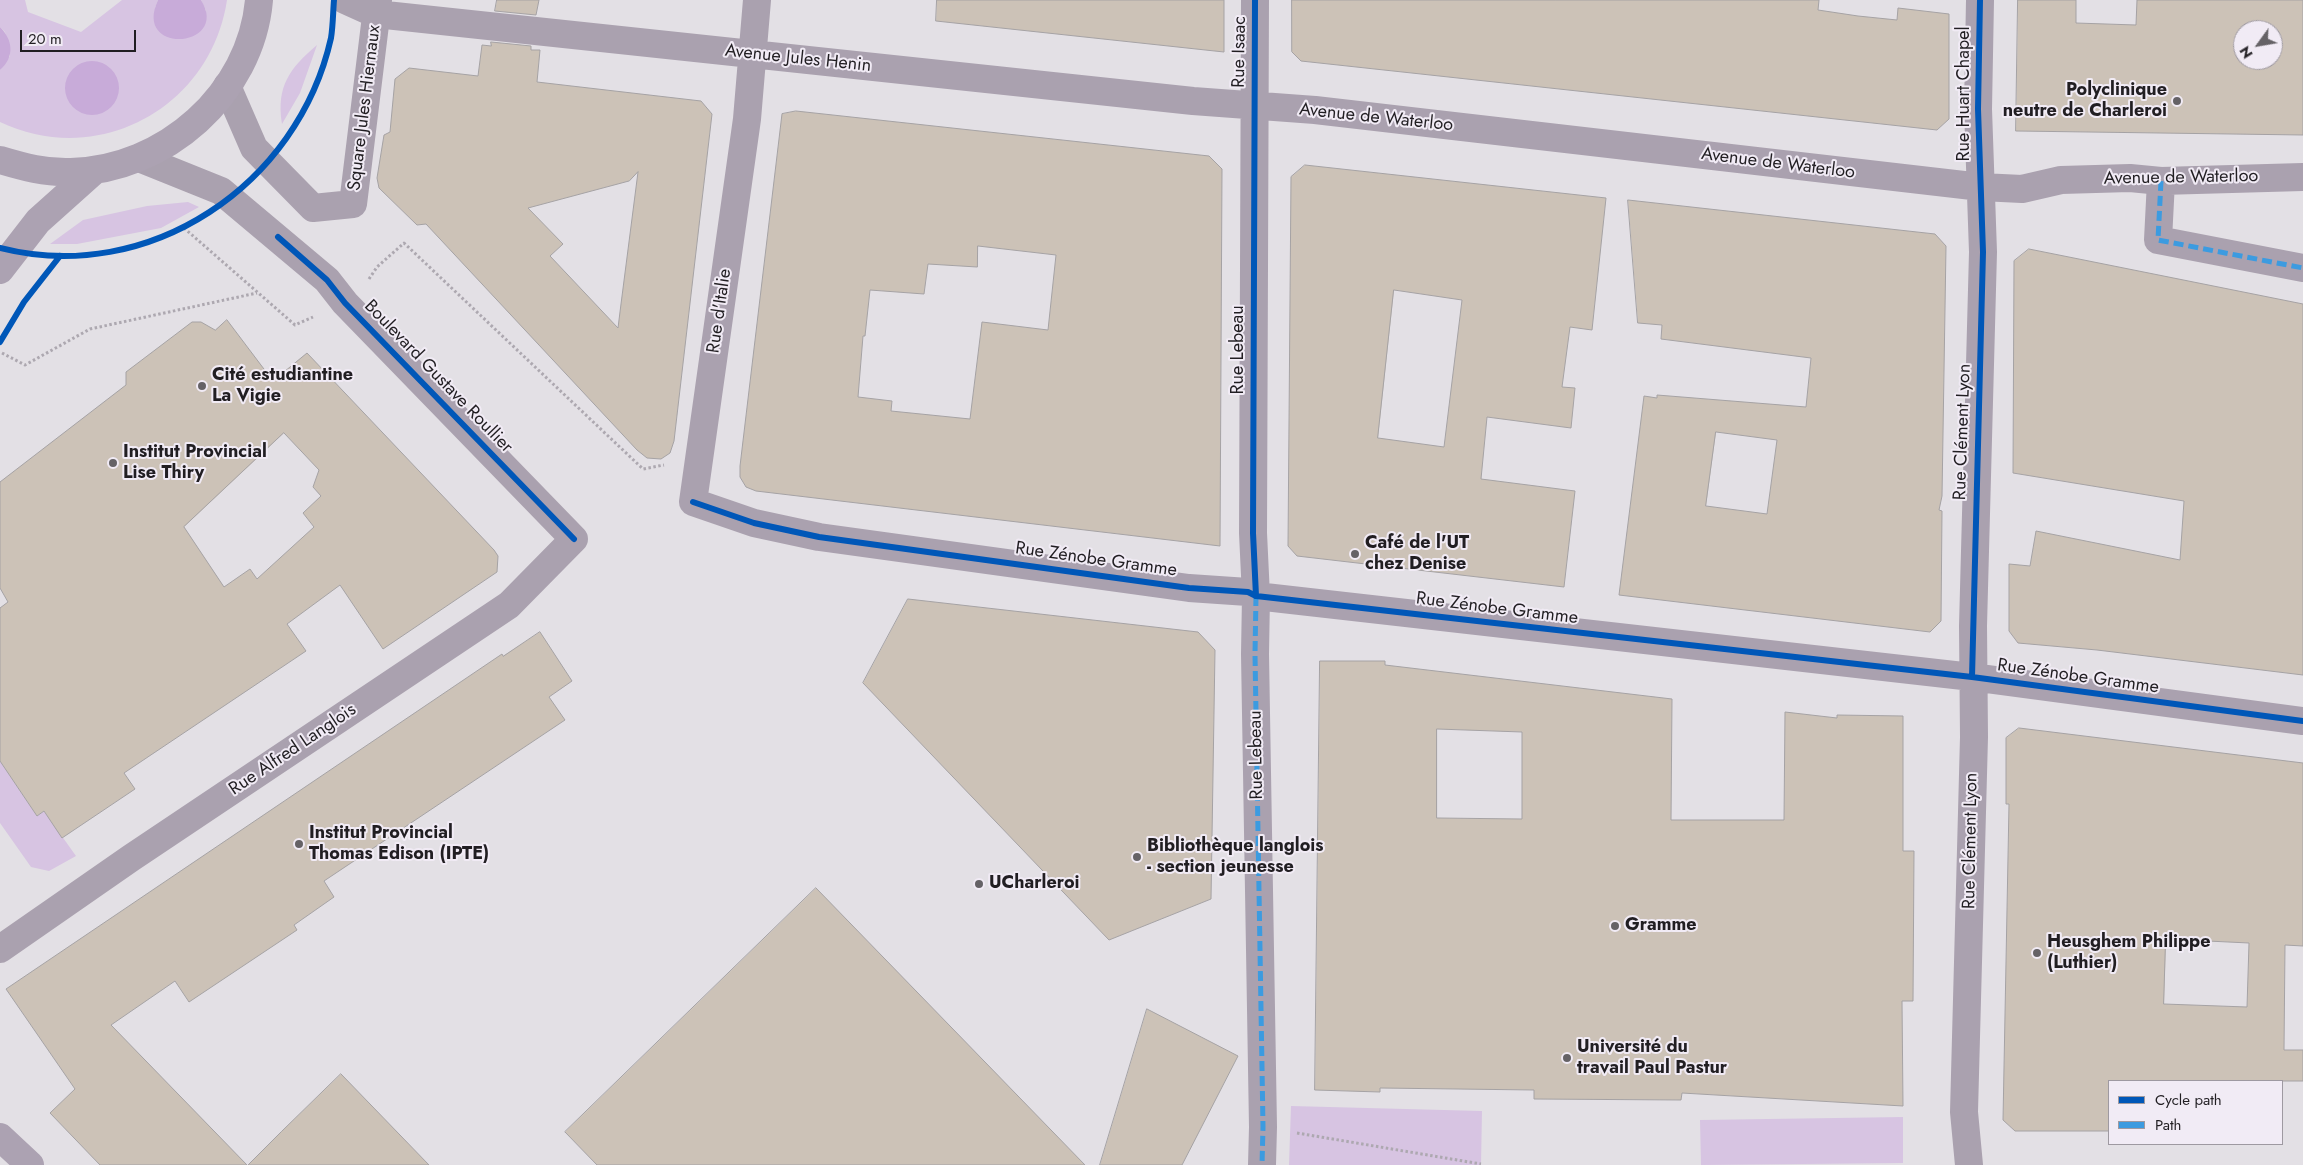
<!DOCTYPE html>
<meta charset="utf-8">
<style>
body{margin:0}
#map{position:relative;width:2303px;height:1165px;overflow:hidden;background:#e3e0e5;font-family:Jost,sans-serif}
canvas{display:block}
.legend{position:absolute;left:2108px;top:1080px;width:175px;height:65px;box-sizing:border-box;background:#f1ebf5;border:1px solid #9e99a1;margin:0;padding:6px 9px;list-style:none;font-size:15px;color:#211e22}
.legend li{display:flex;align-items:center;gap:10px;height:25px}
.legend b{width:25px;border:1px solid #9e99a1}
.north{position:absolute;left:2233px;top:20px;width:50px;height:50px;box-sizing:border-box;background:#f1ebf5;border:1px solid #9e99a1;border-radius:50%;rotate:238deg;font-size:14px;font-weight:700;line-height:20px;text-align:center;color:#211e22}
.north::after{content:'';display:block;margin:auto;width:18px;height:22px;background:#656266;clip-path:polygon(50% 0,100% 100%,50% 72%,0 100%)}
.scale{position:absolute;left:20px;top:30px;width:116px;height:22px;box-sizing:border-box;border:2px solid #211e22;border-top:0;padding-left:6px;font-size:15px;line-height:18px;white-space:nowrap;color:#211e22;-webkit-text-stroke:4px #f1ebf5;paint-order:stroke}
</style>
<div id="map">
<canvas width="2303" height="1165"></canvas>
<ul class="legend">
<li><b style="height:6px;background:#0057b8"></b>Cycle path</li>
<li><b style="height:6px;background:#3c9be0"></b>Path</li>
</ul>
<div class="north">N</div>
<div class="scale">20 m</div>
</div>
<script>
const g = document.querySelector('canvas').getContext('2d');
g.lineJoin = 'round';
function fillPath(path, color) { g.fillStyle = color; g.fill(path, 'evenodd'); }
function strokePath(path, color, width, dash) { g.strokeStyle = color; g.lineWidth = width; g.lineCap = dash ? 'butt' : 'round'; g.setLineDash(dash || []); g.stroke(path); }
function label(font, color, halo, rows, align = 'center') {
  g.font = font + ' Jost,sans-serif'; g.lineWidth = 4; g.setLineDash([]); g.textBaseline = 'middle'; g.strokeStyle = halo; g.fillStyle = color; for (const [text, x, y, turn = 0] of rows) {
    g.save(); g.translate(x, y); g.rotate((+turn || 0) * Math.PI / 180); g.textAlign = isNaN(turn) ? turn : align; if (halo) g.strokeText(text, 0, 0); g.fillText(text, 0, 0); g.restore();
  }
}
const green = new Path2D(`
 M 0,0 L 25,0 L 28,12 L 81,32 L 122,0 L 158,0 L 155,8 L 155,22 L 205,22 L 206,10 L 201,0 L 227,0 C 211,107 99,169 0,122 L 0,70 L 10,56 L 5,32 L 0,27 Z
 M 317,45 L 300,93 L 282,124 C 276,86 290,68 317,45 Z
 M 188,202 L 199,207 L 161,228 L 77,244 L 50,244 L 83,220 L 147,206 Z
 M 0,761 L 37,816 L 44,811 L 76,856 L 49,871 L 31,867 L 0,823 Z
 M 1291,1106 L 1482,1111 L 1481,1165 L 1289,1165 Z
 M 1903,1117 L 1903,1163 L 1701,1165 L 1700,1120 Z`);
const water = new Path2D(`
 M 158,0 L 201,0 C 231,48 132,56 158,0 Z
 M 0,27 C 13,40 15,57 0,70 Z
 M65 88a27 27 0 1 1 54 0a27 27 0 1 1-54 0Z`);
const building = new Path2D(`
 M 497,0 L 539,0 L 536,15 L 495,11 Z
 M 937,0 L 1224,0 L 1224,52 L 936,21 Z
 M 1292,0 L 1819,0 L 1818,10 L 1858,16 L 1897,20 L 1898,8 L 1949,14 L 1949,119 L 1937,130 L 1301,61 L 1292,52 Z
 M 2018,0 L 2076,0 L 2076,23 L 2136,25 L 2137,0 L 2303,0 L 2303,135 L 2016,131 ZM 2243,30 L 2273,30 L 2273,60 L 2243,60 Z
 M 491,42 L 531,46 L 531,50 L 540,50 L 537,82 L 701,101 L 712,114 L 674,441 L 670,453 L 661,459 L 647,458 L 637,450 L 426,224 L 417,225 L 379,188 L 377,178 L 384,135 L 390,132 L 395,79 L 409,68 L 478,76 L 482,45 L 491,46 ZM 638,172 L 621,304 L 618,328 L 550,256 L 563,244 L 528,208 L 629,181 Z
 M 796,111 L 1209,156 L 1222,169 L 1220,546 L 756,491 L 746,487 L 740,477 L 740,466 L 782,114 ZM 978,246 L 1056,255 L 1048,330 L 982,322 L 970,419 L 891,411 L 892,401 L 858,397 L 863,336 L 865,336 L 870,290 L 924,294 L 928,264 L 977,267 Z
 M 1305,165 L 1606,198 L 1592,330 L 1570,327 L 1562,387 L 1575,388 L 1571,428 L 1487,417 L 1481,479 L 1575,491 L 1564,587 L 1297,556 L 1288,546 L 1291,177 ZM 1394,290 L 1462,300 L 1444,447 L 1378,438 Z
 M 1628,200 L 1935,234 L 1946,246 L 1942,496 L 1939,510 L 1942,511 L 1941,621 L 1930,632 L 1619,595 L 1644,396 L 1657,398 L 1657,395 L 1806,407 L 1811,358 L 1661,339 L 1662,325 L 1638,323 ZM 1716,432 L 1777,440 L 1767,514 L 1706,506 Z
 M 2029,249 L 2303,304 L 2303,675 L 2097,650 L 2018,643 L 2009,631 L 2009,564 L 2030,566 L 2036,531 L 2180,560 L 2184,501 L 2013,473 L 2014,261 Z
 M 227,320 L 273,381 L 307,353 L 494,550 L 498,556 L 497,572 L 383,649 L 340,585 L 287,624 L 306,651 L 124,773 L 135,789 L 62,838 L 44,811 L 37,816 L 0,761 L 0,608 L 8,602 L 0,588 L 0,482 L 126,385 L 126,372 L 192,322 L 201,322 L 215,330 ZM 284,433 L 319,470 L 313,487 L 321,496 L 303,513 L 314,527 L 257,579 L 250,569 L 224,587 L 184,527 Z
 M 908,599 L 1198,632 L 1215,650 L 1211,899 L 1109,940 L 863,683 Z
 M 540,632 L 572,681 L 549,697 L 565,720 L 324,881 L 334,897 L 294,925 L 297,930 L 189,1002 L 175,981 L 111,1025 L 247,1165 L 100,1165 L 50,1113 L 75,1089 L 6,989 L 502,654 L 503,656 Z
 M 1320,661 L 1385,661 L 1385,665 L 1672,699 L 1671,820 L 1784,820 L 1785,712 L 1837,718 L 1837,715 L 1903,716 L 1903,851 L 1914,851 L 1913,1001 L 1902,1001 L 1903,1106 L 1682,1093 L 1681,1100 L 1534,1099 L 1534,1090 L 1380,1088 L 1380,1092 L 1315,1090 ZM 1437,729 L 1522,732 L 1522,819 L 1437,818 Z
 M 2019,728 L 2303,763 L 2303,946 L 2285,945 L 2284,1050 L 2303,1050 L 2303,1081 L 2109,1081 L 2109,1131 L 2015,1131 L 2003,1120 L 2009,804 L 2006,804 L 2006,738 ZM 2166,939 L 2249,943 L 2247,1007 L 2164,1004 Z
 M 816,888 L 1085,1165 L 597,1165 L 565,1132 Z
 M 1147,1009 L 1238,1056 L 1182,1165 L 1100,1165 Z
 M 341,1074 L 429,1165 L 248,1165 L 281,1132 Z`);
const path = new Path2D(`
 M 184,228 L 295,325 L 313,317
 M 369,279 L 377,267 L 404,243 L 643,469 L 664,465
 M 2,353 L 25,365 L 90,329 L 257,293
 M 1297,1133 L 1481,1164`);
const minor = new Path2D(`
 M 345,0 L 376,14 L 1193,101 L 1315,110 L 1981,187 L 2022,189 L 2061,180 L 2130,178 L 2161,181 L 2303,177
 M 757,0 L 747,119 L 693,502 L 754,523 L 819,537 L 1189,588 L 1248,592 L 1256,596 L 1972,677 L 2303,721
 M 1255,0 L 1253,533 L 1256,596 L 1255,654 L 1263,1127 L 1262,1165
 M 227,86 L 254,148 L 313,208 L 353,204 L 378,0
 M 2161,181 L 2158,240 L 2303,268
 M 0,949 L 131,858 L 509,605 L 574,539 L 345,303 L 327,280 L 221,191 L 139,158
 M 1969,1165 L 1964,1112 L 1974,737 L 1973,626 L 1983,252 L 1978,109 L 1980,0`);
const major = new Path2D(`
 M 0,160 C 23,167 46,173 71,172 C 165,170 251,94 259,0
 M 0,270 L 38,221 L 95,170
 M 0,1137 L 30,1165`);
const quiet = new Path2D(`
 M 2161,181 L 2158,240 L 2303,268
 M 1256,596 L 1255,654 L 1263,1127 L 1262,1165`);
const cycleway = new Path2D(`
 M 1255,0 L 1253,533 L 1256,596
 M 278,237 L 327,280 L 345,303 L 574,539
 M 0,248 C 149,286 298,185 331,38 C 333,26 333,12 334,0
 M 0,342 L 24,302 L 60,256
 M 693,502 L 754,523 L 819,537 L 1189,588 L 1248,592 L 1256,596 L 1972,677 L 2303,721
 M 1972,677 L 1983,252 L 1978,109 L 1980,0`);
const markers = [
 [2177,101,5,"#656266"],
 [202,386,5,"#656266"],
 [113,463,5,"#656266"],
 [1355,554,5,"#656266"],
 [299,844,5,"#656266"],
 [1137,857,5,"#656266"],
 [979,884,5,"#656266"],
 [1615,926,5,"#656266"],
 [2037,953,5,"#656266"],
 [1567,1058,5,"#656266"]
];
const streetNames = [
 ["Rue Isaac",1240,52,-89],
 ["Avenue Jules Henin",798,59,6],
 ["Rue Huart Chapel",1965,94,-90],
 ["Square Jules Hiernaux",365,108,-83],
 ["Avenue de Waterloo",1376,118,6],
 ["Avenue de Waterloo",1778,164,7],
 ["Avenue de Waterloo",2181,178,-1],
 ["Rue d'Italie",720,311,-82],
 ["Rue Lebeau",1239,350,-90],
 ["Boulevard Gustave Roullier",438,377,46],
 ["Rue Clément Lyon",1963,432,-88],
 ["Rue Zénobe Gramme",1096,560,8],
 ["Rue Zénobe Gramme",1497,609,7],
 ["Rue Zénobe Gramme",2078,677,8],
 ["Rue Alfred Langlois",293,750,-34],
 ["Rue Lebeau",1257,755,-91],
 ["Rue Clément Lyon",1971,841,-89]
];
const poiNames = [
 ["Polyclinique",2167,91,"right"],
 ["neutre de Charleroi",2167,112,"right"],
 ["Cité estudiantine",212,376],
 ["La Vigie",212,397],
 ["Institut Provincial",123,453],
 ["Lise Thiry",123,474],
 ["Café de l'UT",1365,544],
 ["chez Denise",1365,565],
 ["Institut Provincial",309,834],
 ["Thomas Edison (IPTE)",309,855],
 ["Bibliothèque langlois",1147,847],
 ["- section jeunesse",1147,868],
 ["UCharleroi",989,884],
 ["Gramme",1625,926],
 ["Heusghem Philippe",2047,943],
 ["(Luthier)",2047,964],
 ["Université du",1577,1048],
 ["travail Paul Pastur",1577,1069]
];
fillPath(green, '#d7c4e2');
fillPath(water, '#c8abd9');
fillPath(building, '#ccc2b7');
strokePath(building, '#a5a2a4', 1);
strokePath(path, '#ada8b0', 3, [2.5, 2.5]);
strokePath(minor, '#aaa1af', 28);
strokePath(major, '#aca2b2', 28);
strokePath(quiet, '#3c9be0', 5, [10, 5]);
strokePath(cycleway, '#0057b8', 6);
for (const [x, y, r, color] of markers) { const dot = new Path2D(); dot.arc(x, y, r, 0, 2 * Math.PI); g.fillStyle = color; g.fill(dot); strokePath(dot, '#f1ebf5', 2); }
label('18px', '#211e22', '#f1ebf5', streetNames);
label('bold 18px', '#211e22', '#f1ebf5', poiNames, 'left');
</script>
